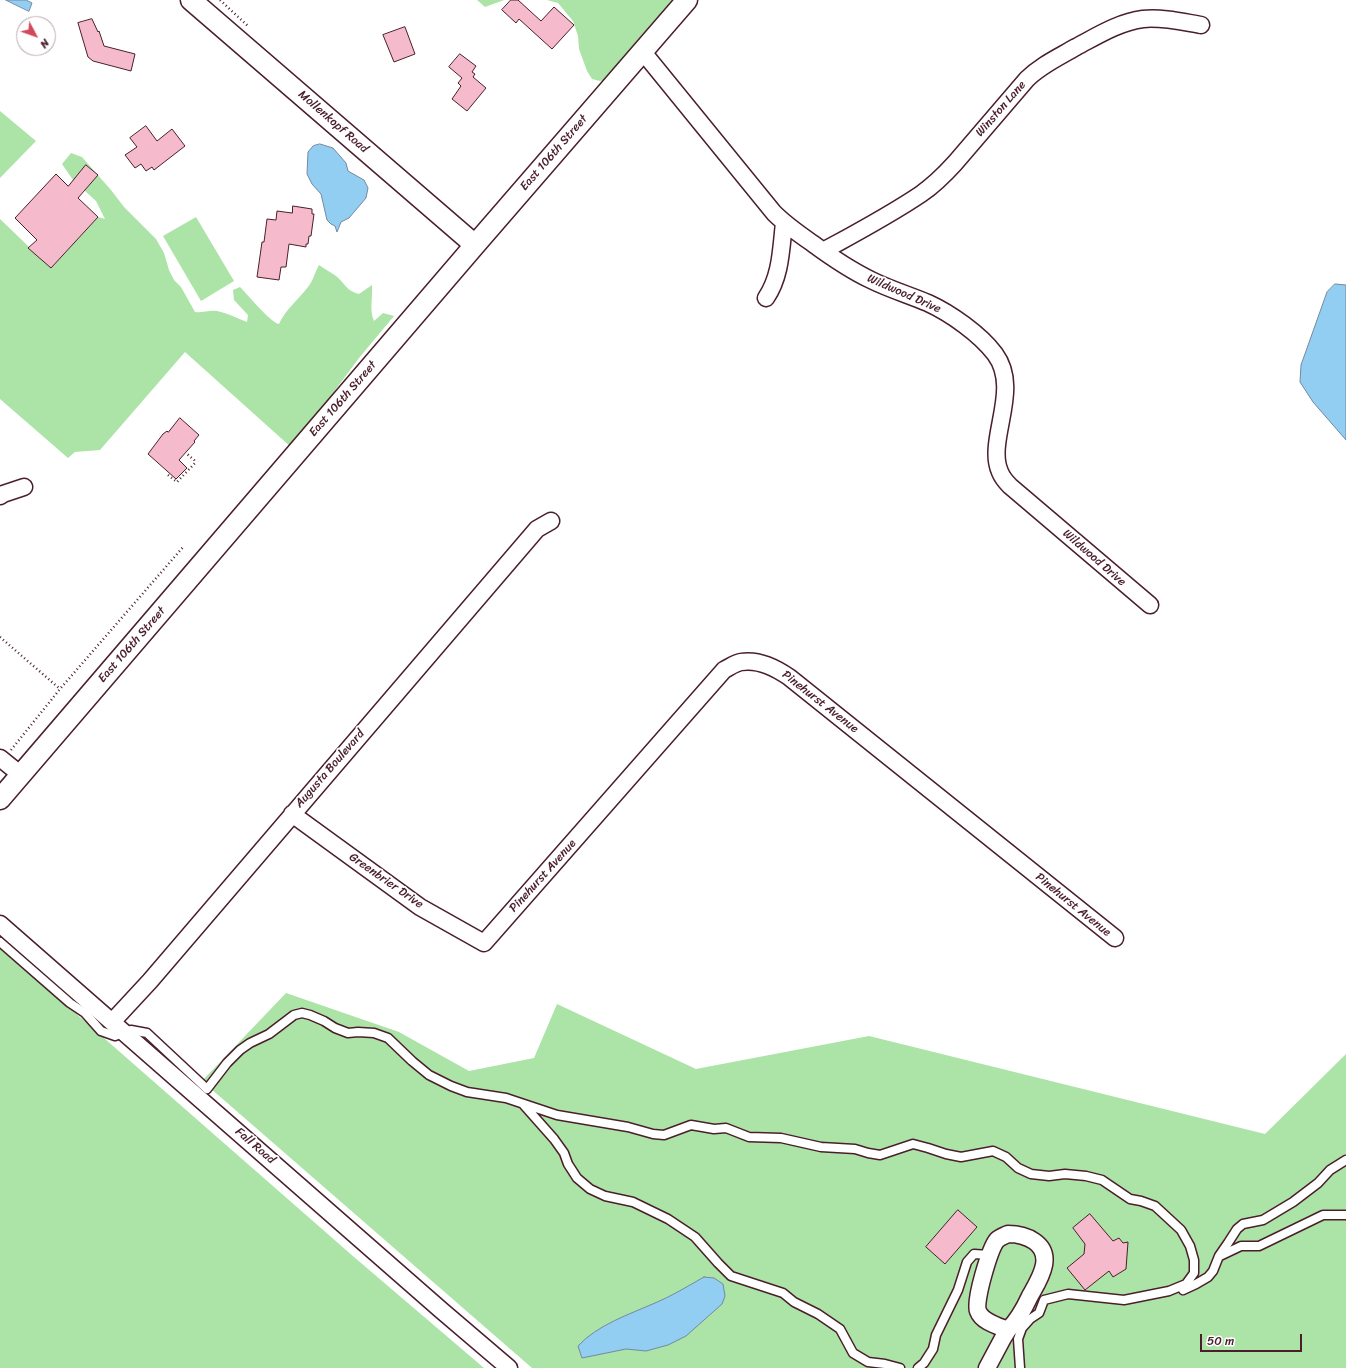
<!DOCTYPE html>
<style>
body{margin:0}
#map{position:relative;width:1346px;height:1368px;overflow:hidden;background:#fff;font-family:Sriracha,sans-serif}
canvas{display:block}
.north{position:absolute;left:16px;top:16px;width:40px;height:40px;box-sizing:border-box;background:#fff;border:1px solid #b7a5aa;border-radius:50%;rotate:131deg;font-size:11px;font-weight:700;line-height:16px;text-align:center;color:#4a1f2b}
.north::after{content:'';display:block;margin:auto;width:14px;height:18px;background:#d1495b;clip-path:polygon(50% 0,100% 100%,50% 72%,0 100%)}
.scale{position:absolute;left:1200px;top:1334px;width:102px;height:18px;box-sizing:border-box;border:2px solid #4a1f2b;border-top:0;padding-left:5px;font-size:12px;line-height:14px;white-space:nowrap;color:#4a1f2b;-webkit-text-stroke:3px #fff;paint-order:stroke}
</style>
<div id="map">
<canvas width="1346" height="1368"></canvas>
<div class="north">N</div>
<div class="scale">50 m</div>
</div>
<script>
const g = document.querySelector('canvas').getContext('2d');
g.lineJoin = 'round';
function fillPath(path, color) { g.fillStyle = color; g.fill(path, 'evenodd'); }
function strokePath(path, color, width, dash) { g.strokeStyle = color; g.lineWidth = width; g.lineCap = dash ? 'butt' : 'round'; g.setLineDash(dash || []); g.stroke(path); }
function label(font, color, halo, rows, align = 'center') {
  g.font = font + ' Sriracha,sans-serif'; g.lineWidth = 3.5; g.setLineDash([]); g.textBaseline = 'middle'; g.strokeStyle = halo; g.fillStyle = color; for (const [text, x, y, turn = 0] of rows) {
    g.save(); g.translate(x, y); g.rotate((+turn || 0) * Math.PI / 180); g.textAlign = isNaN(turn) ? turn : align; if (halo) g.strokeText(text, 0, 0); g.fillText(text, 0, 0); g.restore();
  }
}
const green = new Path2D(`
 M 477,0 L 504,0 L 485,7 Z
 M 547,0 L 674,0 L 605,80 L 600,81 L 592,79 L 587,71 L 579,49 L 578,36 L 573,21 L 558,3 Z
 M 0,111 L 36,141 L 0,178 Z
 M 71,153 L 82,157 L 111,190 L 124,207 L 156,239 L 164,253 L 169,270 L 174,280 L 181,287 L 195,312 C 202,313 209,310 217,311 C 227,313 237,318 247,322 L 248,315 L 234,300 L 233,290 L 240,287 C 247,294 271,323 279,324 C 285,310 298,300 308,287 C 313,281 315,272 319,265 C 324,269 331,272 336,276 C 346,284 345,290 359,294 L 372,285 C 373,297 369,310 374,321 L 383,313 L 394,316 L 359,358 L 292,448 L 185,352 L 100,450 L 75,452 L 68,458 L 0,399 L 0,219 L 51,268 L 98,217 L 105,219 L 96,201 L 73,180 L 62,164 Z
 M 196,217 L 234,281 L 201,301 L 163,236 Z
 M 0,947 L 354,1257 L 484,1368 L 0,1368 Z
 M 286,993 L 399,1032 L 469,1071 L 534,1058 L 557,1004 L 696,1069 L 869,1036 L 1265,1134 L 1346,1054 L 1346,1368 L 532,1368 L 202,1081 Z`);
const water = new Path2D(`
 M 6,0 L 26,0 L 32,3 L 29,11 Z
 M 320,144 L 333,148 L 346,163 L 348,171 L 364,180 L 368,188 L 366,198 L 349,218 L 341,222 L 337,232 L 335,226 L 331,224 L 327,220 L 321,194 L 312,184 L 307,174 L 308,152 L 313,146 Z
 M 1335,284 L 1346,285 L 1346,440 L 1313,402 L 1300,382 L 1301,365 L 1327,292 Z
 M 704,1277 L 714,1278 L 723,1284 L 725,1296 L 722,1304 L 686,1336 L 668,1345 L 646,1351 L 626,1349 L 582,1358 L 578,1346 C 597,1325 630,1314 655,1303 C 672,1296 688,1286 704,1277 Z`);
const building = new Path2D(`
 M 511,0 L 518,0 L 541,21 L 554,7 L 574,25 L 552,49 L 519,19 L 516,23 L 502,10 Z
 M 92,19 L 98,32 L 99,31 L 104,46 L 135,54 L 131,71 L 93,61 L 88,57 L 78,23 Z
 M 405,27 L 415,54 L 394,62 L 383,35 Z
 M 460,54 L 476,66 L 472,72 L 475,74 L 473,77 L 486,88 L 467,111 L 452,99 L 461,86 L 458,83 L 462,78 L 449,67 Z
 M 146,126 L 157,141 L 172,129 L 185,146 L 154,170 L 152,167 L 146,171 L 141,164 L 135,168 L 125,155 L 137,147 L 130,138 Z
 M 86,165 L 98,175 L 78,198 L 98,217 L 51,268 L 28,248 L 37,240 L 15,218 L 56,174 L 68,186 Z
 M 293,206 L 312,209 L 312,214 L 314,214 L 311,236 L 309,236 L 308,244 L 306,244 L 306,247 L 289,244 L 286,267 L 281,267 L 279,280 L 257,277 L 262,242 L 264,242 L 267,219 L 276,220 L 277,211 L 292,213 Z
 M 180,418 L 199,435 L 194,441 L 195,442 L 179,460 L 187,468 L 176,479 L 148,454 L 163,434 L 167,431 L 168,432 Z
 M 958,1210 L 977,1227 L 945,1264 L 926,1247 Z
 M 1090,1214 L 1113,1241 L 1119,1238 L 1123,1243 L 1128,1242 L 1126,1269 L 1113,1277 L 1109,1271 L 1085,1290 L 1067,1268 L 1084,1254 L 1085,1244 L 1073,1228 Z`);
const path = new Path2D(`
 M 220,0 L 249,27
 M 168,475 L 177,482 L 195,463 L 194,460 L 186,453
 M 0,637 L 60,689
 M 11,750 L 60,689 L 184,546`);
const service = new Path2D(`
 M 0,942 L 70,1003 L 85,1013 L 101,1031 L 115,1036 L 131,1030 L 147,1033 L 207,1089 L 227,1063 L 240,1050 L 250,1043 L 269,1034 L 294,1015 L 302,1013 L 310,1015 L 324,1021 L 335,1028 L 348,1033 L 358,1032 L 374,1033 L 388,1038 L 412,1061 L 429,1075 L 451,1086 L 467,1092 L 506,1098 L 557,1115 L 628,1127 L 653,1134 L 664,1135 L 691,1125 L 714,1129 L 726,1128 L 749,1137 L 781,1138 L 821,1147 L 855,1149 L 868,1153 L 880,1155 L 913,1144 L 928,1148 L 946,1154 L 961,1157 L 993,1151 L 1006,1157 L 1018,1168 L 1031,1174 L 1049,1176 L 1065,1174 L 1086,1176 L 1102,1180 L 1130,1199 L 1141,1201 L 1155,1206 L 1181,1230 L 1190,1246 L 1194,1260 L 1194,1273 L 1186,1284 L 1169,1291 L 1124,1300 L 1068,1294 L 1044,1300 L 1039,1313 L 1030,1319 L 1022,1328 L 1018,1339 L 1020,1368
 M 523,1104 L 554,1139 L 564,1153 L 568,1164 L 577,1178 L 590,1189 L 605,1196 L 633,1202 L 668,1219 L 695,1237 L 718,1263 L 731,1276 L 783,1293 L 794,1302 L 818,1314 L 840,1329 L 853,1353 L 868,1362 L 885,1364 L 900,1368
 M 1220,1256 L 1241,1246 L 1259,1246 L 1323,1215 L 1346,1215
 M 1183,1290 L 1196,1284 L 1208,1277 L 1213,1271 L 1219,1256 L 1228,1243 L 1237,1229 L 1243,1224 L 1263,1220 L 1293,1202 L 1318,1183 L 1330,1170 L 1346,1160
 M 918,1368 L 924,1363 L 933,1349 L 936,1335 L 958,1290 L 967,1262 L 974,1254 L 989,1255`);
const minor = new Path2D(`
 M 643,52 L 774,213 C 786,225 799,234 812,243 C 831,257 850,270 871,280 C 889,289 909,295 928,303 C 950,313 980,334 995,354 C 1015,381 1000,415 997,445 C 996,454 996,463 1000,472 C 1002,477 1006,482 1010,486 L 1150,605
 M 823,251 C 856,233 890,215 921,194 C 934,185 945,174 955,163 L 1027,79 C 1041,65 1059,57 1076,47 C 1097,36 1119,22 1143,19 C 1162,17 1183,22 1201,25
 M 766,298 C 781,276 781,249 784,223
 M 0,496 L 3,494 L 24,487
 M 0,758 L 21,775
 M 292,814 L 420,907 L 484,943 L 724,670 C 730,667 735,663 741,662 C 758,659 776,668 789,677 L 1115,938
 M 0,924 L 441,1310 L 509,1368
 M 112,1022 L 150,981 L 537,529 L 551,521
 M 1008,1234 C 1026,1234 1048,1243 1044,1265 C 1042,1276 1035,1287 1030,1296 C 1024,1309 1018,1320 1008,1330 C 998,1326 982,1322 978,1311 C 974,1301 990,1248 997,1240 C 1000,1237 1004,1236 1008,1234 Z
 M 987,1368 L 1003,1338 L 1008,1330`);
const tertiary = new Path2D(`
 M 191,0 L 475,245
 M 0,799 L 475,245 L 687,0`);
const streetNames = [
 ["Winston Lane",1001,109,-49],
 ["Mollenkopf Road",333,122,41],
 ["East 106th Street",554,153,-49],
 ["Wildwood Drive",904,294,24],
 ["East 106th Street",343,399,-49],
 ["Wildwood Drive",1094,558,41],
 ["East 106th Street",132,645,-49],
 ["Pinehurst Avenue",820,702,38],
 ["Augusta Boulevard",330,769,-49],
 ["Pinehurst Avenue",543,876,-48],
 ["Greenbrier Drive",386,881,35],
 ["Pinehurst Avenue",1073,905,39],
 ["Fall Road",255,1146,41]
];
fillPath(green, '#ace3a7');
fillPath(water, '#92cef2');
strokePath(water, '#7588a2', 1);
fillPath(building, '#f5bbcd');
strokePath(building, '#4a1f2b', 1);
strokePath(service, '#4a1f2b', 11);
strokePath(minor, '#4a1f2b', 19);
strokePath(tertiary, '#4a1f2b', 23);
strokePath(path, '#4a1f2b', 2.5, [1, 3]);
strokePath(service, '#fff', 8);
strokePath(minor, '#fff', 16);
strokePath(tertiary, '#fff', 20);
label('12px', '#4a1f2b', '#fff', streetNames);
</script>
